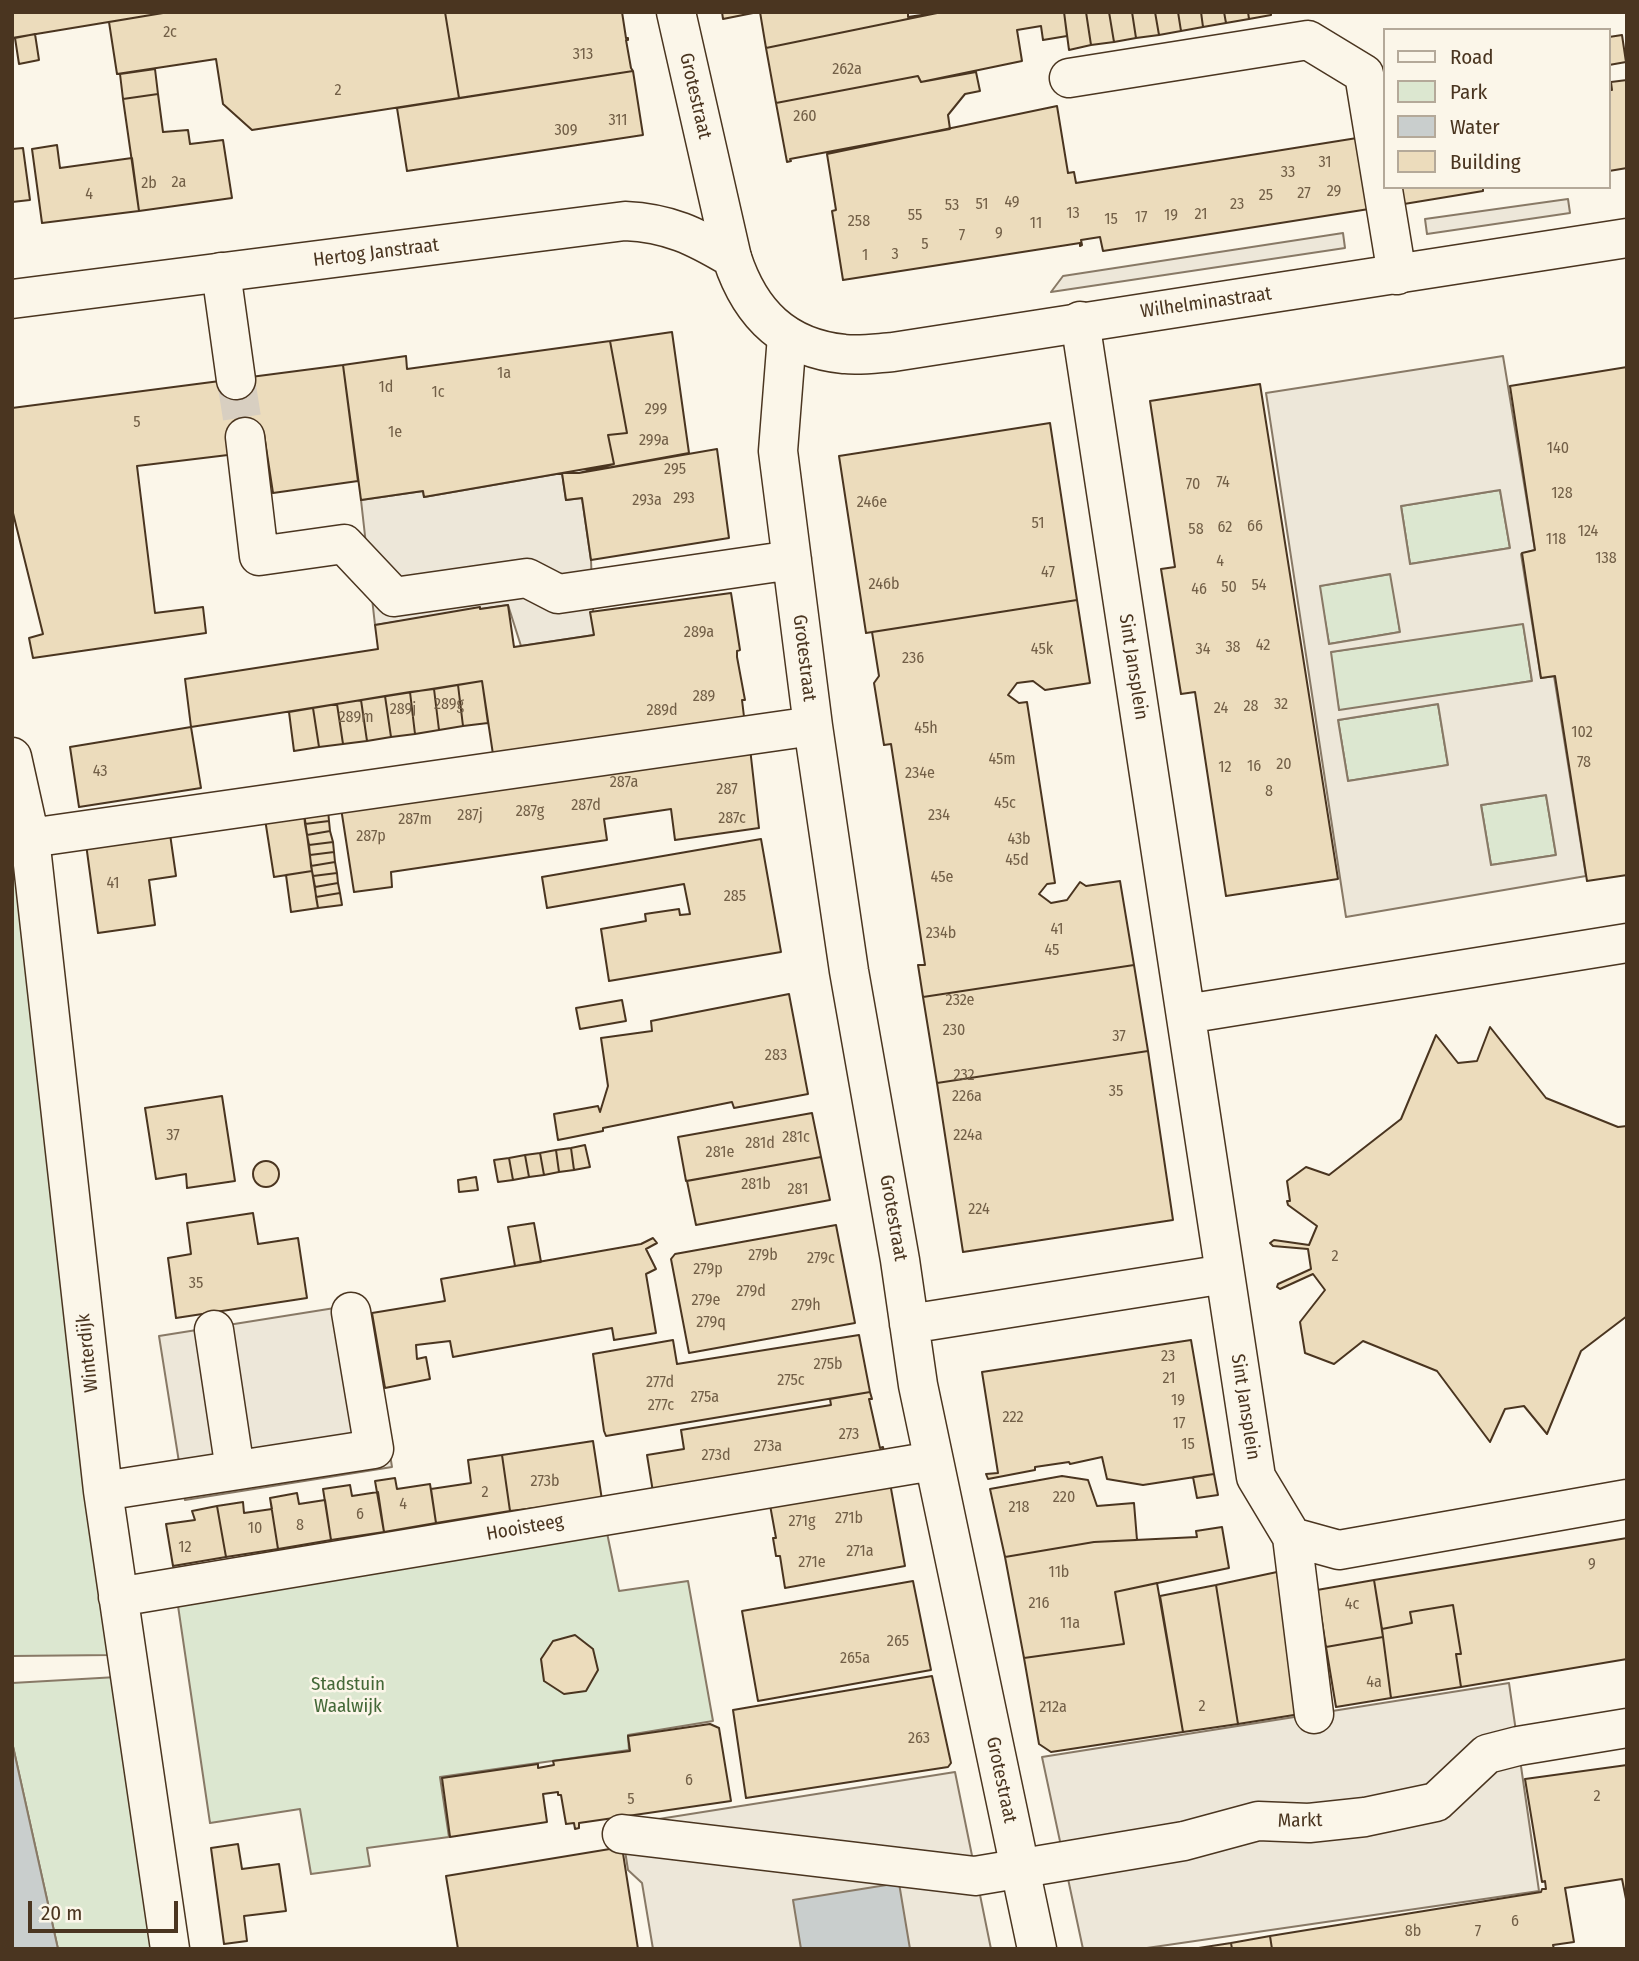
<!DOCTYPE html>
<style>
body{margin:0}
#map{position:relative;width:1639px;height:1961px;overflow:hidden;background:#fbf6e9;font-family:"Fira Sans Condensed",sans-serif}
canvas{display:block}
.frame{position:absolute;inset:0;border:14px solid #4a3520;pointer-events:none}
.legend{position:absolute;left:1383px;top:28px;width:228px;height:161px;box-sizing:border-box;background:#fbf6e9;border:2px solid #b4a999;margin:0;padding:9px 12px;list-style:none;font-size:21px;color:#4a3520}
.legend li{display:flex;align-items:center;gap:14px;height:35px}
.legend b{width:35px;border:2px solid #b4a999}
.scale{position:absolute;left:28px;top:1901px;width:150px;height:32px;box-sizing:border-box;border:4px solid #4a3520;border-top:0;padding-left:9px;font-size:21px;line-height:24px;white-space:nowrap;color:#4a3520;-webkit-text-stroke:5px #fbf6e9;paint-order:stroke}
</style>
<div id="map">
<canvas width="1639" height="1961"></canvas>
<div class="frame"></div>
<ul class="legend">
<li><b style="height:9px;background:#fbf6e9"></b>Road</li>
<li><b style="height:19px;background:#dce7d0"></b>Park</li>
<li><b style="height:19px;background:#c9cecd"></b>Water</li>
<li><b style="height:19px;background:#ecdcbc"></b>Building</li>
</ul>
<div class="scale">20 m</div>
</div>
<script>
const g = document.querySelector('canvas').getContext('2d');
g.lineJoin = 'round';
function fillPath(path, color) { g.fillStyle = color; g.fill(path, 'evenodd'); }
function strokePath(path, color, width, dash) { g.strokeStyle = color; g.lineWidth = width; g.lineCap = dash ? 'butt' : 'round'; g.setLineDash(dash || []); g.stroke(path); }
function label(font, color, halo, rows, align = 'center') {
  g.font = font + ' "Fira Sans Condensed",sans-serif'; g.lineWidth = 5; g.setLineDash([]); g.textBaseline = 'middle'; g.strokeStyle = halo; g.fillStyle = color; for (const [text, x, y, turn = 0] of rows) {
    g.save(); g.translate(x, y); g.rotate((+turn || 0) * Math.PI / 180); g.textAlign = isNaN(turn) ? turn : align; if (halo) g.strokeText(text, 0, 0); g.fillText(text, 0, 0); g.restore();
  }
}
const green = new Path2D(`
 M 1500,490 L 1510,548 L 1410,564 L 1401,506 Z
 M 1391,574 L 1400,632 L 1329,644 L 1319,586 Z
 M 1523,623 L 1532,681 L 1339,711 L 1330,652 Z
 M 1438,704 L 1448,765 L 1348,781 L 1338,720 Z
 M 1546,795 L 1556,855 L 1491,865 L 1481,805 Z
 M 12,831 L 113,1655 L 12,1656 Z
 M 606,1528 L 619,1591 L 688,1581 L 713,1721 L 628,1735 L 629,1750 L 440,1777 L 449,1837 L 367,1848 L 370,1866 L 311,1874 L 300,1809 L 210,1823 L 177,1599 Z
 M 117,1677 L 157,1949 L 58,1949 L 12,1742 L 12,1683 Z`);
const parking = new Path2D(`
 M 1568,199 L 1570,213 L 1427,234 L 1425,219 Z
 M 1343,233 L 1345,248 L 1051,292 L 1063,276 Z
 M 1503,356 L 1535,550 L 1521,554 L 1541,678 L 1554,676 L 1586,876 L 1346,917 L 1266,393 ZM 1500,490 L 1510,548 L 1410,564 L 1401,506 ZM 1390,574 L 1400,632 L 1329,644 L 1320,586 ZM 1523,624 L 1532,681 L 1339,710 L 1331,652 ZM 1438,704 L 1448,765 L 1348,781 L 1338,720 ZM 1546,795 L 1556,855 L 1491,865 L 1481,805 Z
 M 562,473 L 566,500 L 582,498 L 591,560 L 594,635 L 521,646 L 508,605 L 375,625 L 361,500 L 423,491 L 424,497 Z
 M 366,1303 L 392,1467 L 185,1500 L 159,1336 Z
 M 1509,1683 L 1539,1891 L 1140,1949 L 1083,1949 L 1042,1757 Z
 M 955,1772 L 991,1949 L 653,1949 L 642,1883 L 628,1870 L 621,1825 Z`);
const water = new Path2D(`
 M 12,1742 L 58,1949 L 12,1949 Z
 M 899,1883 L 910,1949 L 801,1949 L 793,1900 Z`);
const building = new Path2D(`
 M 12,12 L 169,12 L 12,38 Z
 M 169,12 L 445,12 L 459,98 L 252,130 L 223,104 L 216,59 L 117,74 L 109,22 Z
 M 445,12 L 622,12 L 626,38 L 628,38 L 628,40 L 626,40 L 631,68 L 633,71 L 459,98 Z
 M 722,12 L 758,12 L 723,19 Z
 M 760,12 L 908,12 L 908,17 L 942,12 L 766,48 Z
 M 942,12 L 1064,12 L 1067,36 L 1043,40 L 1041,26 L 1017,30 L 1022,61 L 921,82 L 918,76 L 776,103 L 766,48 Z
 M 1064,12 L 1086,12 L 1091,45 L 1069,50 Z
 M 1086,12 L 1109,12 L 1114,42 L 1091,45 Z
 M 1109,12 L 1132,12 L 1136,38 L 1114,42 Z
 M 1132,12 L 1155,12 L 1159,35 L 1136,38 Z
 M 1155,12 L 1178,12 L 1181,31 L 1159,35 Z
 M 1178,12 L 1201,12 L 1203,27 L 1181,31 Z
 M 1201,12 L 1224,12 L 1226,23 L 1203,27 Z
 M 1224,12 L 1248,12 L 1249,19 L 1226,23 Z
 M 1248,12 L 1271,12 L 1271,15 L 1249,19 Z
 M 35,34 L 39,60 L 19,64 L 15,38 Z
 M 1622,35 L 1626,62 L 1609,65 L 1609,37 Z
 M 155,69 L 158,94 L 123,99 L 120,74 Z
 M 633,71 L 643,135 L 407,171 L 397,108 Z
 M 976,72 L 980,91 L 965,94 L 948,115 L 950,129 L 790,159 L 791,161 L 787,162 L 776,103 L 918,76 L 921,82 Z
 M 1627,80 L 1627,168 L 1609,171 L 1609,90 L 1612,90 L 1611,82 Z
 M 158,94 L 163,132 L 188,130 L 190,144 L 223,140 L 232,198 L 139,211 L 123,99 Z
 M 1057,106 L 1068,173 L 1074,172 L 1076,183 L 1357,138 L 1369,209 L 1103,251 L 1100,237 L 1081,240 L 1082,245 L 1080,246 L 1080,243 L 843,280 L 832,211 L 836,210 L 827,154 Z
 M 57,145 L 60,168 L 132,158 L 139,211 L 42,223 L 32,149 Z
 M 23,148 L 30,200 L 12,202 L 12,149 Z
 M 1395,187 L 1483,187 L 1483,191 L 1398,205 Z
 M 672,332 L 689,453 L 579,473 L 614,464 L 608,435 L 627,433 L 610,341 Z
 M 610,341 L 627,433 L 608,435 L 614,464 L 424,497 L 423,491 L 361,500 L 343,365 L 406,356 L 407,369 Z
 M 343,365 L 358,481 L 273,493 L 264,434 L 228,439 L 228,455 L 137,466 L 155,613 L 203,607 L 206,633 L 33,658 L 29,638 L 43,634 L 12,509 L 12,408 Z
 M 1627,367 L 1627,875 L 1587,881 L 1555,676 L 1541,678 L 1522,553 L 1535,550 L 1510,386 Z
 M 1260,384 L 1338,879 L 1226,896 L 1195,692 L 1181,694 L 1161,569 L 1175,567 L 1150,401 Z
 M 1050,423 L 1077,600 L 866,633 L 839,456 Z
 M 717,449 L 729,538 L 591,560 L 582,498 L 566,500 L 562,473 L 579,473 Z
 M 731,593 L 740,650 L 737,651 L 737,657 L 745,700 L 742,700 L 745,725 L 494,761 L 482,681 L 191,727 L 185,679 L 378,649 L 375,625 L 480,607 L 480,609 L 508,605 L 514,647 L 594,635 L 590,612 Z
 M 1077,600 L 1090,683 L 1045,690 L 1033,681 L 1017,683 L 1008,695 L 1019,703 L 1027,702 L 1055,883 L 1047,884 L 1039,894 L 1051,903 L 1067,900 L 1080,882 L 1086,886 L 1120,881 L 1134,965 L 923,997 L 918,965 L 925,965 L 891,744 L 884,745 L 874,683 L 879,676 L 872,632 Z
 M 482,681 L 488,723 L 463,726 L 458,685 Z
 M 458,685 L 463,726 L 439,730 L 434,689 Z
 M 434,689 L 439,730 L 415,734 L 410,692 Z
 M 410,692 L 415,734 L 391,737 L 385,696 Z
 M 385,696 L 391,737 L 367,741 L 361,700 Z
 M 361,700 L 367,741 L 343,744 L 337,704 Z
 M 337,704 L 343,744 L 319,747 L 313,708 Z
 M 313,708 L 319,747 L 294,751 L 289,712 Z
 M 191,727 L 201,788 L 79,807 L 70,747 Z
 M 750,748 L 759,828 L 675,840 L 671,809 L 604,819 L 607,840 L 391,872 L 392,887 L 354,892 L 341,808 Z
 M 328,810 L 329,821 L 305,824 L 304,813 Z
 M 304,813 L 312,871 L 274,877 L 265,819 Z
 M 329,821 L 330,831 L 307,835 L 305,824 Z
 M 330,831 L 333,842 L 309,845 L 307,835 Z
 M 170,834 L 176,876 L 149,880 L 155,925 L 98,933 L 86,844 Z
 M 761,839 L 781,952 L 609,981 L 601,929 L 646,921 L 645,914 L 679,909 L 680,915 L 690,914 L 684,884 L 547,908 L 542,877 Z
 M 333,842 L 334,852 L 310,855 L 309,845 Z
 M 334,852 L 335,862 L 311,866 L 310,855 Z
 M 335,862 L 337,873 L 313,876 L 311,866 Z
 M 312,871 L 318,908 L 291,912 L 286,875 Z
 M 337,873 L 338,883 L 315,887 L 313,876 Z
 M 338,883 L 340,893 L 316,897 L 315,887 Z
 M 340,893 L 342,905 L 318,908 L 316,897 Z
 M 1134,965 L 1148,1051 L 937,1083 L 923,997 Z
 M 789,994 L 808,1094 L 734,1108 L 732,1102 L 603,1128 L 603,1131 L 558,1140 L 554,1114 L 598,1106 L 600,1112 L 608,1086 L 601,1038 L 652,1031 L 651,1021 Z
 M 622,1000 L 626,1021 L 580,1029 L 576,1008 Z
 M 1490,1027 L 1546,1098 L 1618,1127 L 1627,1126 L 1627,1316 L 1581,1351 L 1547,1434 L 1524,1406 L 1505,1409 L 1490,1442 L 1437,1371 L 1363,1341 L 1334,1364 L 1305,1353 L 1300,1322 L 1325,1290 L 1313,1274 L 1280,1289 L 1277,1287 L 1278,1284 L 1311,1269 L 1308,1249 L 1273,1246 L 1270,1243 L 1274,1240 L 1309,1245 L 1317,1226 L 1288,1205 L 1287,1201 L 1290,1201 L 1287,1181 L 1306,1167 L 1329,1175 L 1401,1119 L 1436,1035 L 1458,1063 L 1477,1061 Z
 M 1148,1051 L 1173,1220 L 963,1252 L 937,1083 Z
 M 222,1096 L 235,1181 L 187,1188 L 186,1174 L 156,1179 L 145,1108 Z
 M 812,1113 L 821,1157 L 686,1181 L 678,1137 Z
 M 585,1145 L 590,1167 L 574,1170 L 571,1148 Z
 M 571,1148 L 574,1170 L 559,1172 L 556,1150 Z
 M 556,1150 L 559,1172 L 544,1175 L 540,1153 Z
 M 540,1153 L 544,1175 L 529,1177 L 525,1155 Z
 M 525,1155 L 529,1177 L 513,1180 L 509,1158 Z
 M 821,1157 L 830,1200 L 696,1225 L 687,1181 Z
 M 509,1158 L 513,1180 L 498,1182 L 494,1160 Z
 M253 1174a13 13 0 1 1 26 0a13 13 0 1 1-26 0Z
 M 476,1177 L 478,1190 L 459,1192 L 458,1180 Z
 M 253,1213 L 258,1244 L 298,1238 L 307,1298 L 176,1318 L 168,1258 L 191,1254 L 187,1223 Z
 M 534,1223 L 541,1262 L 515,1266 L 508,1227 Z
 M 836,1225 L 855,1323 L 689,1353 L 671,1259 L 675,1254 Z
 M 653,1238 L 657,1243 L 646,1249 L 656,1269 L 646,1274 L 656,1333 L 614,1340 L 612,1328 L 453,1357 L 450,1341 L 416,1345 L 417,1359 L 426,1357 L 430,1379 L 385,1388 L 372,1313 L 445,1301 L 441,1279 L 641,1244 Z
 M 859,1335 L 870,1392 L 606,1436 L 604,1431 L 593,1354 L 673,1340 L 677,1364 Z
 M 1191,1340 L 1214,1474 L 1143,1485 L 1107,1479 L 1102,1457 L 1070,1464 L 1069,1462 L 1035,1467 L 1035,1470 L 988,1479 L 986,1474 L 998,1473 L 982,1372 Z
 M 870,1392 L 872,1399 L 869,1399 L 880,1448 L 883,1447 L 884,1453 L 653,1492 L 647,1455 L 684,1449 L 681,1430 L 831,1405 L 830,1399 Z
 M 593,1441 L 602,1500 L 510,1511 L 502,1455 Z
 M 502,1455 L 510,1511 L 436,1523 L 431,1489 L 471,1483 L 468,1460 Z
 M 1214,1474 L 1218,1495 L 1197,1498 L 1193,1477 Z
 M 1062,1476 L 1088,1480 L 1097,1506 L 1134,1503 L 1137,1540 L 1094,1542 L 1005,1557 L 990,1489 Z
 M 395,1478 L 397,1489 L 430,1484 L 436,1523 L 384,1532 L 375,1481 Z
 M 890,1483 L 905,1566 L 785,1588 L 780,1556 L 776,1556 L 773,1538 L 776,1538 L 770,1505 Z
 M 350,1485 L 352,1496 L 378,1492 L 384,1532 L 331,1540 L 323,1489 Z
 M 297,1493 L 299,1504 L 325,1500 L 331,1540 L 278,1549 L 270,1498 Z
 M 270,1498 L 278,1549 L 226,1557 L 217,1506 L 243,1502 L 244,1513 L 272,1509 Z
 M 217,1506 L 226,1557 L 173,1566 L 166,1524 L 195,1520 L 192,1511 Z
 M 1222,1527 L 1229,1568 L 1115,1592 L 1124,1644 L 1024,1658 L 1005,1557 L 1094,1542 L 1197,1537 L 1196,1531 Z
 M 1627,1538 L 1627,1659 L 1461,1687 L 1456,1654 L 1461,1654 L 1453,1605 L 1410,1612 L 1412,1623 L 1382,1629 L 1374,1580 Z
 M 1277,1572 L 1300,1714 L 1238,1724 L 1216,1585 Z
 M 1374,1580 L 1383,1637 L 1326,1647 L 1317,1590 Z
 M 913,1581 L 931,1670 L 758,1701 L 742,1611 Z
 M 1157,1583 L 1183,1732 L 1051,1752 L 1039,1744 L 1024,1658 L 1124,1644 L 1115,1592 Z
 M 1216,1585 L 1238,1724 L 1183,1732 L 1160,1596 Z
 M 1453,1605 L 1461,1654 L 1456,1654 L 1461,1687 L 1391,1698 L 1382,1629 L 1412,1623 L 1410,1612 Z
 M 575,1635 L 593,1649 L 598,1670 L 586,1691 L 564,1694 L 544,1681 L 541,1659 L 553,1641 Z
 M 1383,1637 L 1391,1698 L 1336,1707 L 1326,1647 Z
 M 932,1676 L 951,1763 L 948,1767 L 746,1798 L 733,1710 Z
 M 710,1724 L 719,1728 L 731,1801 L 579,1823 L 579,1828 L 575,1829 L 574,1823 L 566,1824 L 561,1795 L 558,1795 L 558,1792 L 543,1794 L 547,1822 L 450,1837 L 442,1778 L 538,1764 L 538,1768 L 554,1765 L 553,1761 L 630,1751 L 628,1736 Z
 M 1627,1765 L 1627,1904 L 1622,1879 L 1565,1888 L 1574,1942 L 1553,1945 L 1554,1949 L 1272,1949 L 1270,1936 L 1541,1892 L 1542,1889 L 1546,1889 L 1545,1881 L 1542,1882 L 1525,1779 Z
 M 238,1844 L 242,1869 L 279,1864 L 286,1911 L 244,1916 L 247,1941 L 224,1944 L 211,1848 Z
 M 622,1847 L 638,1949 L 458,1949 L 446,1876 Z
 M 1270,1936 L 1272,1949 L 1232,1949 L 1231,1943 Z
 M 1231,1943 L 1232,1949 L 1192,1949 Z`);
const minorTunnel = new Path2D(`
 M 236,380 L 245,437`);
const minor = new Path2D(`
 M 676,12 L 732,258
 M 1069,78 L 1308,40 L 1364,74 L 1397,275
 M 221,272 L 236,380
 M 1080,321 L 1256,1477 L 1292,1537 L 1339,1550 L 1627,1499
 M 787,336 L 778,451 L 813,726 L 849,971 L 900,1260 L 918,1385 L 1037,1949
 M 245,437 L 259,556 L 344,544 L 394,597 L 527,578 L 558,594 L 792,560
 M 12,757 L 30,838 L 103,1491 L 170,1949
 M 30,838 L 813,726
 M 1186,1014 L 1627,943
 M 909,1324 L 1225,1274
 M 214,1330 L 235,1470
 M 103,1491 L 374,1449 L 351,1312
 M 1292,1537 L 1314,1714
 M 118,1597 L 933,1461
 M 622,1834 L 975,1876 L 1184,1841 L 1258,1821 L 1309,1823 L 1365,1817 L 1436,1802 L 1487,1754 L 1518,1746 L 1627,1728`);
const major = new Path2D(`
 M 12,299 L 625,221 C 669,223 695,236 732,258 C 750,313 784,348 844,354 C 860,356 878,353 893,352 L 1627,238`);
const numberNames = [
 ["2c",170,33],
 ["313",583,55],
 ["262a",847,70],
 ["2",338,91],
 ["260",805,117],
 ["311",618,121],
 ["309",566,131],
 ["31",1325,163],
 ["33",1288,173],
 ["2a",179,183],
 ["2b",149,184],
 ["29",1334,192],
 ["27",1304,194],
 ["4",89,195],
 ["25",1266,196],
 ["49",1012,203],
 ["51",982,205],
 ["23",1237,205],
 ["53",952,206],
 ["13",1073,214],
 ["21",1201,215],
 ["55",915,216],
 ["19",1171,216],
 ["17",1141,218],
 ["15",1111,220],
 ["258",859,222],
 ["11",1036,224],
 ["9",999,234],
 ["7",962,236],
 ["5",925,245],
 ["3",895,255],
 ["1",865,256],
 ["1a",504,374],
 ["1d",386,388],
 ["1c",438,393],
 ["299",656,410],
 ["5",137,423],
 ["1e",395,433],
 ["299a",654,441],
 ["140",1558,449],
 ["295",675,470],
 ["74",1223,483],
 ["70",1193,485],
 ["128",1562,494],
 ["293",684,499],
 ["293a",647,501],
 ["246e",872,503],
 ["51",1038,524],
 ["66",1255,527],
 ["62",1225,528],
 ["58",1196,530],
 ["124",1588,532],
 ["118",1556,540],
 ["138",1606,559],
 ["4",1220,562],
 ["47",1048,573],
 ["246b",884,585],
 ["54",1259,586],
 ["50",1229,588],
 ["46",1199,590],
 ["289a",699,633],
 ["42",1263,646],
 ["38",1233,648],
 ["45k",1042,650],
 ["34",1203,650],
 ["236",913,659],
 ["289",704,697],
 ["289g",449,705],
 ["32",1281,705],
 ["28",1251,707],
 ["24",1221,709],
 ["289j",403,710],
 ["289d",662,711],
 ["289m",356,718],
 ["45h",926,729],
 ["102",1582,733],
 ["45m",1002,760],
 ["78",1584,763],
 ["20",1284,765],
 ["16",1254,767],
 ["12",1225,768],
 ["43",100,772],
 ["234e",920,774],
 ["287a",624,783],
 ["287",727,790],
 ["8",1269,792],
 ["45c",1005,804],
 ["287d",586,806],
 ["287g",530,812],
 ["287j",470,816],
 ["234",939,816],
 ["287c",732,819],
 ["287m",415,820],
 ["287p",371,837],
 ["43b",1019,840],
 ["45d",1017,861],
 ["45e",942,878],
 ["41",113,884],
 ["285",735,897],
 ["41",1057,930],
 ["234b",941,934],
 ["45",1052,951],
 ["232e",960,1001],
 ["230",954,1031],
 ["37",1119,1037],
 ["283",776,1056],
 ["232",964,1076],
 ["35",1116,1092],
 ["226a",967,1097],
 ["37",173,1136],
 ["224a",968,1136],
 ["281c",796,1138],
 ["281d",760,1144],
 ["281e",720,1153],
 ["281b",756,1185],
 ["281",798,1190],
 ["224",979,1210],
 ["279b",763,1256],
 ["2",1335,1257],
 ["279c",821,1259],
 ["279p",708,1270],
 ["35",196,1284],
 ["279d",751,1292],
 ["279e",706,1301],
 ["279h",806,1306],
 ["279q",711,1323],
 ["23",1168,1357],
 ["275b",828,1365],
 ["21",1169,1379],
 ["275c",791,1381],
 ["277d",660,1383],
 ["275a",705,1398],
 ["19",1178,1401],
 ["277c",661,1406],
 ["222",1013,1418],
 ["17",1179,1424],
 ["273",849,1435],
 ["15",1188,1445],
 ["273a",768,1447],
 ["273d",716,1456],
 ["273b",545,1482],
 ["2",485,1493],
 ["220",1064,1498],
 ["4",403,1505],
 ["218",1019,1508],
 ["6",360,1515],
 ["271b",849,1519],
 ["271g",802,1522],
 ["8",300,1526],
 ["10",255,1529],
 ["12",185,1548],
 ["271a",860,1552],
 ["271e",812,1563],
 ["9",1592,1565],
 ["11b",1059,1573],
 ["216",1039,1604],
 ["4c",1352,1605],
 ["11a",1070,1624],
 ["265",898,1642],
 ["265a",855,1659],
 ["4a",1374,1683],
 ["2",1202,1707],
 ["212a",1053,1708],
 ["263",919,1739],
 ["6",689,1781],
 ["2",1597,1797],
 ["5",631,1800],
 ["6",1515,1922],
 ["8b",1413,1932],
 ["7",1478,1932]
];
const streetNames = [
 ["Grotestraat",695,96,77],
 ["Hertog Janstraat",376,253,-7],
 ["Wilhelminastraat",1206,303,-8],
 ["Grotestraat",804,658,83],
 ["Sint Jansplein",1133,667,81],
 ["Grotestraat",893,1218,80],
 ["Winterdijk",88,1353,-96],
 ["Sint Jansplein",1245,1407,81],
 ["Hooisteeg",525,1528,-10],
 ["Grotestraat",1001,1780,78],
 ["Markt",1300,1821,-1]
];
const parkNames = [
 ["Stadstuin",348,1685],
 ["Waalwijk",348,1707]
];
fillPath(green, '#dce7d0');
strokePath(green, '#887966', 2);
fillPath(parking, '#ede7d9');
strokePath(parking, '#887966', 2);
fillPath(water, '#c9cecd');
strokePath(water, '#887966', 2);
fillPath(building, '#ecdcbc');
strokePath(building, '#4a3520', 2);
strokePath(minorTunnel, '#d8cfc1', 38, [38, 19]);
strokePath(minor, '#4a3520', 41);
strokePath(major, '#4a3520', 41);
strokePath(minor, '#fbf6e9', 38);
strokePath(major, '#fbf6e9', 38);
label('16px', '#725f47', null, numberNames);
label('19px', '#4a3520', '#fbf6e9', streetNames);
label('19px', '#436837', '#fbf6e9', parkNames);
</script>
